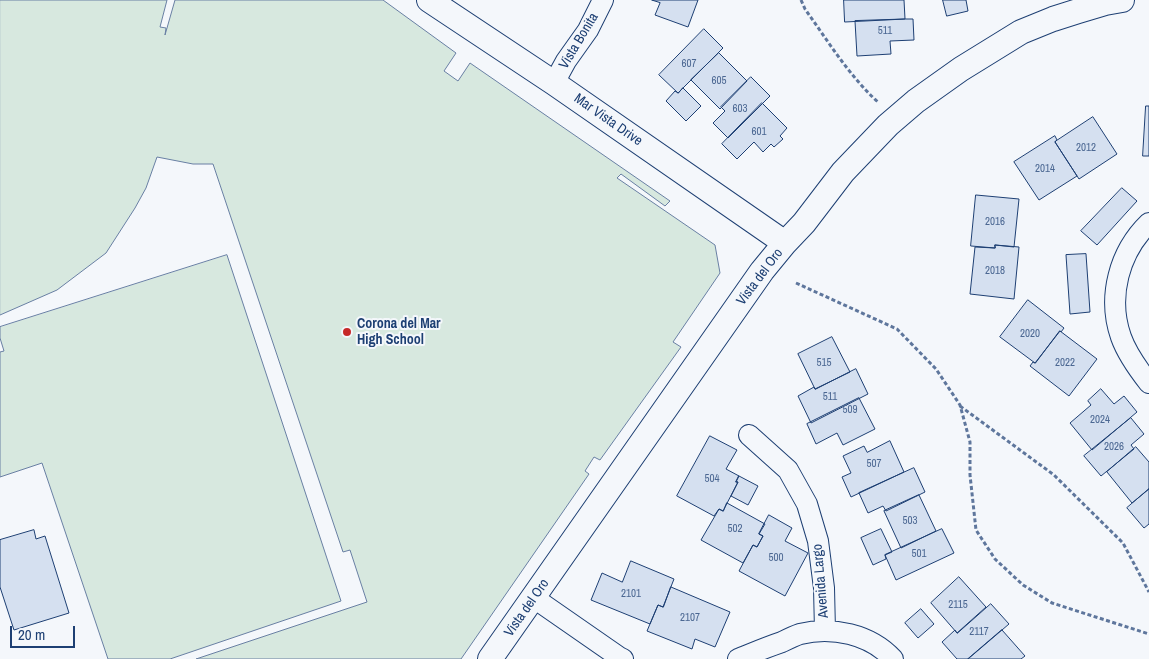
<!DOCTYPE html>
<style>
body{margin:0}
#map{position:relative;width:1149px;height:659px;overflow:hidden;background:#f4f7fb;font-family:"Archivo Narrow",sans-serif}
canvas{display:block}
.scale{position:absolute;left:10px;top:626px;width:65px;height:22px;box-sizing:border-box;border:2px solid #1d3f73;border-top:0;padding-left:6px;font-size:15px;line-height:18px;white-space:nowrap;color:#1d3f73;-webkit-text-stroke:4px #f4f7fb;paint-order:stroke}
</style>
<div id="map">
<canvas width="1149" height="659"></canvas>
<div class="scale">20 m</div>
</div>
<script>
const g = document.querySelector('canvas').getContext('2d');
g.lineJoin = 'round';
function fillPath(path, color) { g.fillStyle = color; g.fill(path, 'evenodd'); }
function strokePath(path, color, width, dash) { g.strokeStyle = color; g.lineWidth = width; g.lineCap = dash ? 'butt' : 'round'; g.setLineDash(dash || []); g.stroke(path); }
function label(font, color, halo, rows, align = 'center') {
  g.font = font + ' "Archivo Narrow",sans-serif'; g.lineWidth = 4; g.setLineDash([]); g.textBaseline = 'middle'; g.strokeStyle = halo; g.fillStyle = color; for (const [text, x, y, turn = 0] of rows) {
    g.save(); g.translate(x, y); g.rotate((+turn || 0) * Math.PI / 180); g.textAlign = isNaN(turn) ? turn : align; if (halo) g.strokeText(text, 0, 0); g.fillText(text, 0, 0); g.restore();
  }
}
const green = new Path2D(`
 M 0,0 L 167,0 L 160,27 L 166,28 L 165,35 L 175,0 L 383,0 L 456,53 L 444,71 L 458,81 L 470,63 L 670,201 L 665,206 L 621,174 L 617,178 L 715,245 L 720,273 L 673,342 L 681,347 L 600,460 L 594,457 L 585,471 L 589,474 L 461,659 L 196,659 L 367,602 L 350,550 L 343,552 L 213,164 L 193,164 L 157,157 L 146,188 L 135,208 L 106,253 L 57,290 L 0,315 Z
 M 227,255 L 341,601 L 170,659 L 108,659 L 42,463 L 0,477 L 0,352 L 4,351 L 0,338 L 0,327 Z`);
const building = new Path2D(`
 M 652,0 L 698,0 L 688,27 L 655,15 L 660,3 Z
 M 844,0 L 904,0 L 905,19 L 845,22 Z
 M 943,0 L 966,0 L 968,11 L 947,16 Z
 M 905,19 L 913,19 L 914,40 L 890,41 L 891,54 L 857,56 L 855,21 Z
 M 704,29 L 723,48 L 678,93 L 659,75 Z
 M 719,53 L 747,81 L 720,109 L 691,80 Z
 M 751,77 L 770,96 L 728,138 L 713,123 L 725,111 L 721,107 Z
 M 683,88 L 701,106 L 686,121 L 666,101 L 675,91 L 678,93 Z
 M 762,103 L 787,128 L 780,136 L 783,139 L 774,147 L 771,144 L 763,152 L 754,142 L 737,159 L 722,144 Z
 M 1146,106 L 1149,106 L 1149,156 L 1143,156 Z
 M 1093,117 L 1117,154 L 1079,179 L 1055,142 Z
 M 1055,136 L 1057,140 L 1055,142 L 1077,176 L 1039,200 L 1014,162 Z
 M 1122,188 L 1137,201 L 1097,245 L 1081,231 Z
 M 976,195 L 1019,199 L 1014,247 L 995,245 L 995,248 L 971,246 Z
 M 995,245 L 1019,247 L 1014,299 L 970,294 L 975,247 L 995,248 Z
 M 1086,254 L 1090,312 L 1070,314 L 1066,255 Z
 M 1028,300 L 1064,328 L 1061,332 L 1060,331 L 1035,363 L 1000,337 Z
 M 1060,331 L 1097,359 L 1069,396 L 1030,366 L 1033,362 L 1035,363 Z
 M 832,337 L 850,372 L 815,389 L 798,354 Z
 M 856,369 L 868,394 L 811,423 L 798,396 L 814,387 L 815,389 Z
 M 1101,389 L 1114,404 L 1124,396 L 1137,412 L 1092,450 L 1070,423 L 1091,405 L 1088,401 Z
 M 859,398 L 875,429 L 843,445 L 837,433 L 816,444 L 807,424 Z
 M 1131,418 L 1144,434 L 1131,445 L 1134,449 L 1101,476 L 1084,456 Z
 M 710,436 L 737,450 L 726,469 L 739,476 L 736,482 L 738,482 L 723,511 L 719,509 L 714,516 L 677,496 Z
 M 890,441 L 904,472 L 851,497 L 842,477 L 851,473 L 843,456 L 864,446 L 867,452 Z
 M 1136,447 L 1149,462 L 1149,489 L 1132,503 L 1107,472 Z
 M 914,468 L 925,492 L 886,511 L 883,506 L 868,513 L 859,493 Z
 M 739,476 L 758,486 L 748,505 L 731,496 L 738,482 L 736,482 Z
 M 1149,489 L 1149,524 L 1144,528 L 1127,508 Z
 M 919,495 L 936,531 L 901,548 L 884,511 Z
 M 727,503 L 765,524 L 759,534 L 763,536 L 757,547 L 753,545 L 743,563 L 701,540 L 719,509 L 723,511 Z
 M 769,515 L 792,528 L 785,541 L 808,553 L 785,596 L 739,571 L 753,545 L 757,547 L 763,536 L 759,534 Z
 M 881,529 L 892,552 L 885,555 L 886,559 L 873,565 L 861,538 Z
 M 942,529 L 954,553 L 896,580 L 885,555 Z
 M 34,530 L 36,539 L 45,536 L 69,613 L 14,630 L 0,587 L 0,540 Z
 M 631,561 L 674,579 L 663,607 L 658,605 L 650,624 L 591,600 L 602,573 L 622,582 Z
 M 959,577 L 986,607 L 957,633 L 931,603 Z
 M 671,587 L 730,612 L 715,647 L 695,639 L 692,649 L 647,631 L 658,605 L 663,607 Z
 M 991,604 L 1009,624 L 968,659 L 957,659 L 942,642 L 955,630 L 957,633 Z
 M 921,609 L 934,624 L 918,638 L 905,623 Z
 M 1002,630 L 1025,656 L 1021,659 L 968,659 Z`);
const path = new Path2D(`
 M 801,0 L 805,9 C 828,41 849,76 879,103
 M 796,283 L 897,329 L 936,369 L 960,405 L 970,442 L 970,475 L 976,530 L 995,559 L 1023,585 L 1052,603 L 1149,634
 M 960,406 L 1054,475 L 1123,543 L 1149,592`);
const minor = new Path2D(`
 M 554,83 L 566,61 L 588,30 L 603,0
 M 1149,223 C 1119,252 1107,297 1121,337 C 1127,354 1138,369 1149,383
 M 749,435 L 788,470 L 807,504 L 818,541 L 824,588 L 825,631
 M 534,598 L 619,657 L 623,659
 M 738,659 C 753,653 767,647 782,642 C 788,639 794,636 800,634 C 832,626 870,634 893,659`);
const tertiary = new Path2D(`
 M 429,0 L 554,83 L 785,243
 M 490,659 L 762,271 L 785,243 L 804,223 L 843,172 L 888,125 L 916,101 L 961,69 L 1021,32 L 1053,19 L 1078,11 L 1105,3 L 1122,0`);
const markers = [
 [347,332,5,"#c62828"]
];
const numberNames = [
 ["511",885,31],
 ["607",689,64],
 ["605",719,81],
 ["603",740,109],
 ["601",759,132],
 ["2012",1086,148],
 ["2014",1045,169],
 ["2016",995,222],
 ["2018",995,271],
 ["2020",1030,334],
 ["515",824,363],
 ["2022",1065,363],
 ["511",830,397],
 ["509",850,410],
 ["2024",1100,420],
 ["2026",1114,447],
 ["507",874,464],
 ["504",712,479],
 ["503",910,521],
 ["502",735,529],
 ["501",919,554],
 ["500",776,558],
 ["2101",631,594],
 ["2115",958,605],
 ["2107",690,618],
 ["2117",979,632]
];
const streetNames = [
 ["Vista Bonita",579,41,-59],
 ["Mar Vista Drive",608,120,35],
 ["Vista del Oro",760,277,-53],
 ["Avenida Largo",821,581,-95],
 ["Vista del Oro",527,608,-55]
];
const poiNames = [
 ["Corona del Mar",357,324],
 ["High School",357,340]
];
fillPath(green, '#d7e8df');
strokePath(green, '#687fa3', 1);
fillPath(building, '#d5e0f0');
strokePath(building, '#1d3f73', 1);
strokePath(minor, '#1d3f73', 22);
strokePath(tertiary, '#1d3f73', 26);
strokePath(path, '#5e769c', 3, [4, 2.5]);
strokePath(minor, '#f4f7fb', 20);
strokePath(tertiary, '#f4f7fb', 24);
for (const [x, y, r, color] of markers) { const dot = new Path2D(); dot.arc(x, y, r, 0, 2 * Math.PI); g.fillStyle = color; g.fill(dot); strokePath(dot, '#f4f7fb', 2); }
label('11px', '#4b6792', null, numberNames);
label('14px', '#1d3f73', '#f4f7fb', streetNames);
label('bold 14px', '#1d3f73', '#f4f7fb', poiNames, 'left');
</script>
